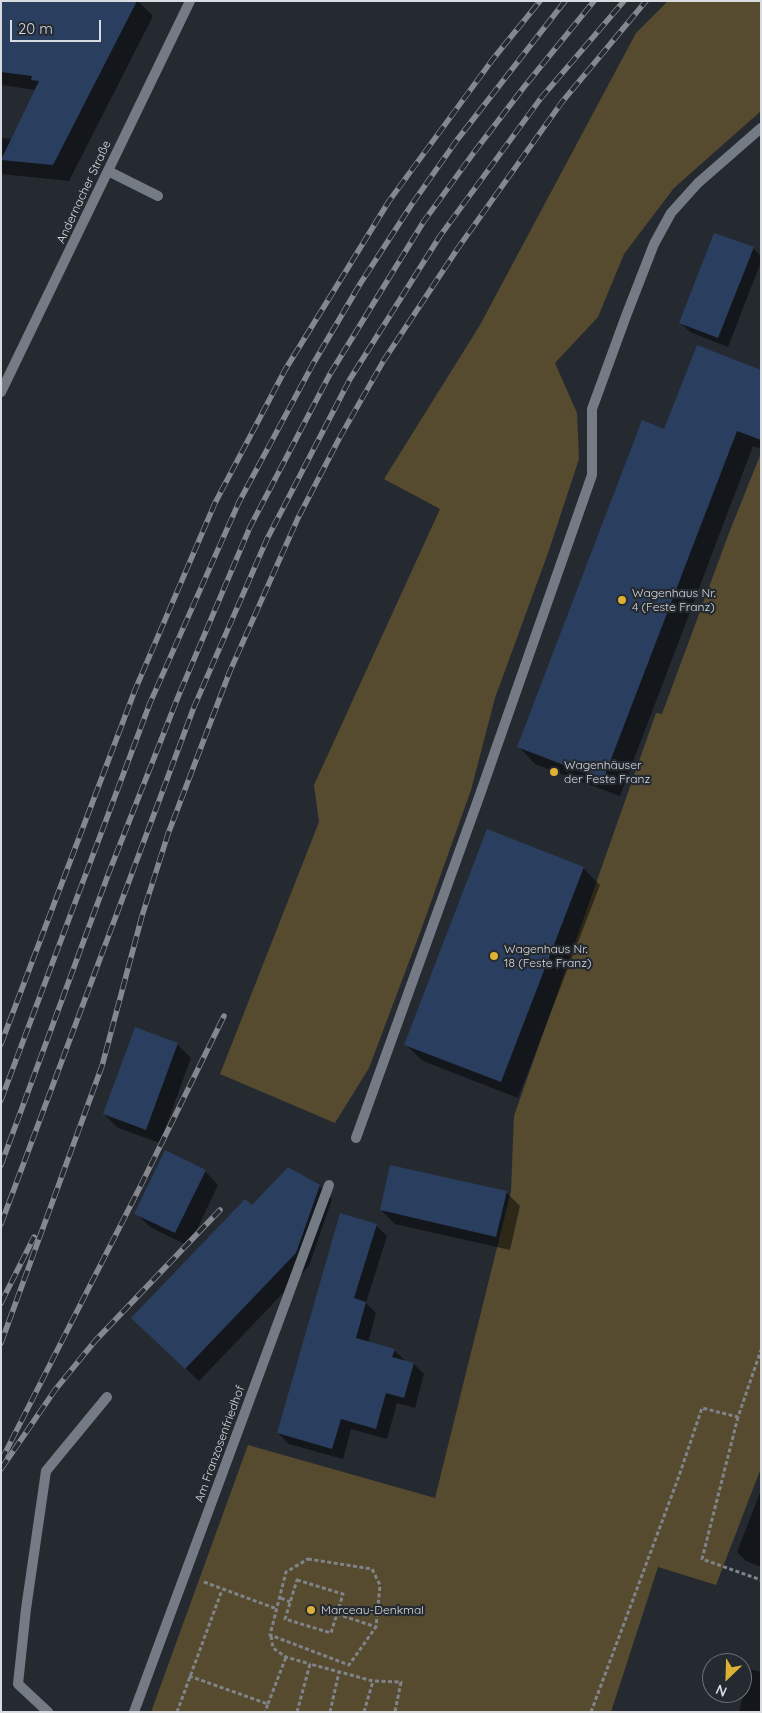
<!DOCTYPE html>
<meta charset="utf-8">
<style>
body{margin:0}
#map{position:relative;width:762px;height:1713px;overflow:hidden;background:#252a31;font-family:Quicksand,sans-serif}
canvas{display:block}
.frame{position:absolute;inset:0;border:2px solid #d8dbe0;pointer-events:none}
.north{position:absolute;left:702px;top:1653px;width:50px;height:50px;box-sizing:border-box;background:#252a31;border:1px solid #6d7177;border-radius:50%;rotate:204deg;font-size:14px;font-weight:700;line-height:20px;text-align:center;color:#d8dbe0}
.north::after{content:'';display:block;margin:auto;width:18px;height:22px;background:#ddb133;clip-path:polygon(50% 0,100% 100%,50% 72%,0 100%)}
.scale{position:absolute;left:10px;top:20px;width:91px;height:22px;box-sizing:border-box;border:2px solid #d8dbe0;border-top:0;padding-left:6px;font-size:15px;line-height:18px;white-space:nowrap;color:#d8dbe0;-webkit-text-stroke:4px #252a31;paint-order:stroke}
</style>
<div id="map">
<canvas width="762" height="1713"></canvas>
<div class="frame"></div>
<div class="north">N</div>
<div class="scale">20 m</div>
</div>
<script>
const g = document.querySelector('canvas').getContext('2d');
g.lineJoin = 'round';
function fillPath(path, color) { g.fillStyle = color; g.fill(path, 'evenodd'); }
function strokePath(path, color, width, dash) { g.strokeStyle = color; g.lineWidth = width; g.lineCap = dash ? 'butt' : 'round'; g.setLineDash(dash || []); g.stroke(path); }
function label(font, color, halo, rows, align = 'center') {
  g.font = font + ' Quicksand,sans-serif'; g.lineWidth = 4.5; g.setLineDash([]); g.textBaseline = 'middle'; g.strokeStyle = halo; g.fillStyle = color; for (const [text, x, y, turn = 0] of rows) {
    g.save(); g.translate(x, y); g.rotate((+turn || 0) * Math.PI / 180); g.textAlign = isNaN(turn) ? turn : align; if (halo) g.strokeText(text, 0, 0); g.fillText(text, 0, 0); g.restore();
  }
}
const green = new Path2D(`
 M 668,1 L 761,1 L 761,111 L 674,188 L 624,254 L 598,317 L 555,363 L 577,413 L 579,459 L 548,553 L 495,698 L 471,790 L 421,930 L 369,1068 L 335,1123 L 220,1074 L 319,822 L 314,785 L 440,509 L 384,479 L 480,325 L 636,33 Z
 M 761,453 L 761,1468 L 716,1585 L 658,1567 L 611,1712 L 151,1712 L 248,1445 L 435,1498 L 511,1191 L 514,1116 L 656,713 L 662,714 L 729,533 Z`);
const shadow = new Path2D(`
 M 1,1 L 138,1 L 153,16 L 69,181 L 1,174 L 1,138 L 12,139 L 36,90 L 1,85 Z
 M 753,248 L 761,256 L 761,262 L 728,347 L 690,332 L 681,323 Z
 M 761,371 L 761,449 L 753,446 L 620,796 L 535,764 L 519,747 L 665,430 Z
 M 583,868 L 600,885 L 518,1098 L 423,1061 L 405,1044 Z
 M 177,1044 L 191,1058 L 160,1143 L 118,1128 L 104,1114 Z
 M 205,1171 L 218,1185 L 189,1246 L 150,1227 L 136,1213 Z
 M 319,1186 L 332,1199 L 309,1266 L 199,1381 L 146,1331 L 252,1207 Z
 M 506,1192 L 520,1206 L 510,1250 L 395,1224 L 381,1210 Z
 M 376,1225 L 387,1236 L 366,1303 L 376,1313 L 368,1343 L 394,1350 L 405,1361 L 414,1364 L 424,1374 L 415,1408 L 397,1403 L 387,1439 L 351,1429 L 343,1459 L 289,1444 L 278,1433 Z
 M 761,1490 L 761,1567 L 746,1561 L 737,1552 Z
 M 750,1669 L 761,1672 L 761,1712 L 739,1712 Z`);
const building = new Path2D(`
 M 1,1 L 137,1 L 53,165 L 1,160 L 39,81 L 31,80 L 32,76 L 1,72 Z
 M 714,233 L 754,247 L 718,338 L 679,323 Z
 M 697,345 L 761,370 L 761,440 L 737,431 L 603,780 L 517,747 L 642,420 L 664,429 Z
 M 487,829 L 584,867 L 501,1082 L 404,1045 Z
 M 135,1027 L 178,1043 L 146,1130 L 103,1114 Z
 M 165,1150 L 206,1170 L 175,1233 L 134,1214 Z
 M 390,1165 L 507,1191 L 496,1237 L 380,1210 Z
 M 288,1167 L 320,1185 L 296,1253 L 185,1369 L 131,1318 L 245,1199 L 252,1205 Z
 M 340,1213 L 377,1224 L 354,1298 L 366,1302 L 356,1338 L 395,1349 L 392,1357 L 414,1363 L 404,1398 L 386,1393 L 376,1429 L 341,1419 L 332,1449 L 277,1433 Z`);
const path = new Path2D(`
 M 738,1417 L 702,1559 L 761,1580
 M 308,1559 L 372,1569 L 380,1585 L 376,1627 L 349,1665 L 270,1635 L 286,1572 Z
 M 297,1580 L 343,1594 L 331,1633 L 285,1619 Z
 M 204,1582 L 277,1609
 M 281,1598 L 290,1602
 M 337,1614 L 376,1627
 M 271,1636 L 273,1648 L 286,1657 L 310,1664
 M 189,1676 L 268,1704 L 265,1712
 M 268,1704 L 286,1657
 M 177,1712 L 222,1590
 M 297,1712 L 310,1664 L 373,1681 L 401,1682 L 395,1712
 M 330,1712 L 339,1672
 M 364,1712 L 373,1681
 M 591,1712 L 679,1476 L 702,1408 L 738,1417 L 761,1350`);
const service = new Path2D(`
 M 108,171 L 158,196
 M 356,1138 L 478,800 L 592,475 L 592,409 L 626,316 L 654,244 L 671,213 L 698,183 L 761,128
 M 48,1712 L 18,1684 L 26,1609 L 46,1471 L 107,1397`);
const minor = new Path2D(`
 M 134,1712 L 329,1185`);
const tertiary = new Path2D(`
 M 1,392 L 190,1`);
const rail = new Path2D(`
 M 1,1044 L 135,690 L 215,503 L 285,370 L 389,201 L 493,59 L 540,1
 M 1,1100 L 150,703 L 239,502 L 313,364 L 360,284 L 412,204 L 457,140 L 565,1
 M 1,1165 L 108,875 L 178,697 L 250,527 L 330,374 L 424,221 L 475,151 L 524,87 L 594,1
 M 1,1224 L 194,707 L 267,539 L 350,379 L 440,236 L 541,98 L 624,1
 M 1,1303 L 34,1237
 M 1,1343 L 102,1066 L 142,916 L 168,834 L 230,671 L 298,518 L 340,437 L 384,360 L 458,248 L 562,102 L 646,1
 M 1,1461 L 141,1185 L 224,1016
 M 1,1469 L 55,1390 L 95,1341 L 220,1210`);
const markers = [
 [622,600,5,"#ddb133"],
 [554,772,5,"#ddb133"],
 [494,956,5,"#ddb133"],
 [311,1610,5,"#ddb133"]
];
const streetNames = [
 ["Andernacher Straße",84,192,-65],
 ["Am Franzosenfriedhof",220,1444,-70]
];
const poiNames = [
 ["Wagenhaus Nr.",632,593],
 ["4 (Feste Franz)",632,607],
 ["Wagenhäuser",564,765],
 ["der Feste Franz",564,779],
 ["Wagenhaus Nr.",504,949],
 ["18 (Feste Franz)",504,963],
 ["Marceau-Denkmal",321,1610]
];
fillPath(green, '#564b2f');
fillPath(shadow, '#0007');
fillPath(building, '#2a3e5f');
strokePath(path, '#80848a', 3, [4, 2.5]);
strokePath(service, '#757b84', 10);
strokePath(minor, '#757b84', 10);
strokePath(tertiary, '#757b84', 10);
strokePath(rail, '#85898f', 5.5);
strokePath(rail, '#252a31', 4, [11]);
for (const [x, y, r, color] of markers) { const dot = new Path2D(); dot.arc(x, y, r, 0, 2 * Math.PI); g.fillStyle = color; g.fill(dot); strokePath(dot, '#252a31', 2); }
label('12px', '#d8dbe0', '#252a31', streetNames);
label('12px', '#d8dbe0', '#252a31', poiNames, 'left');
</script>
